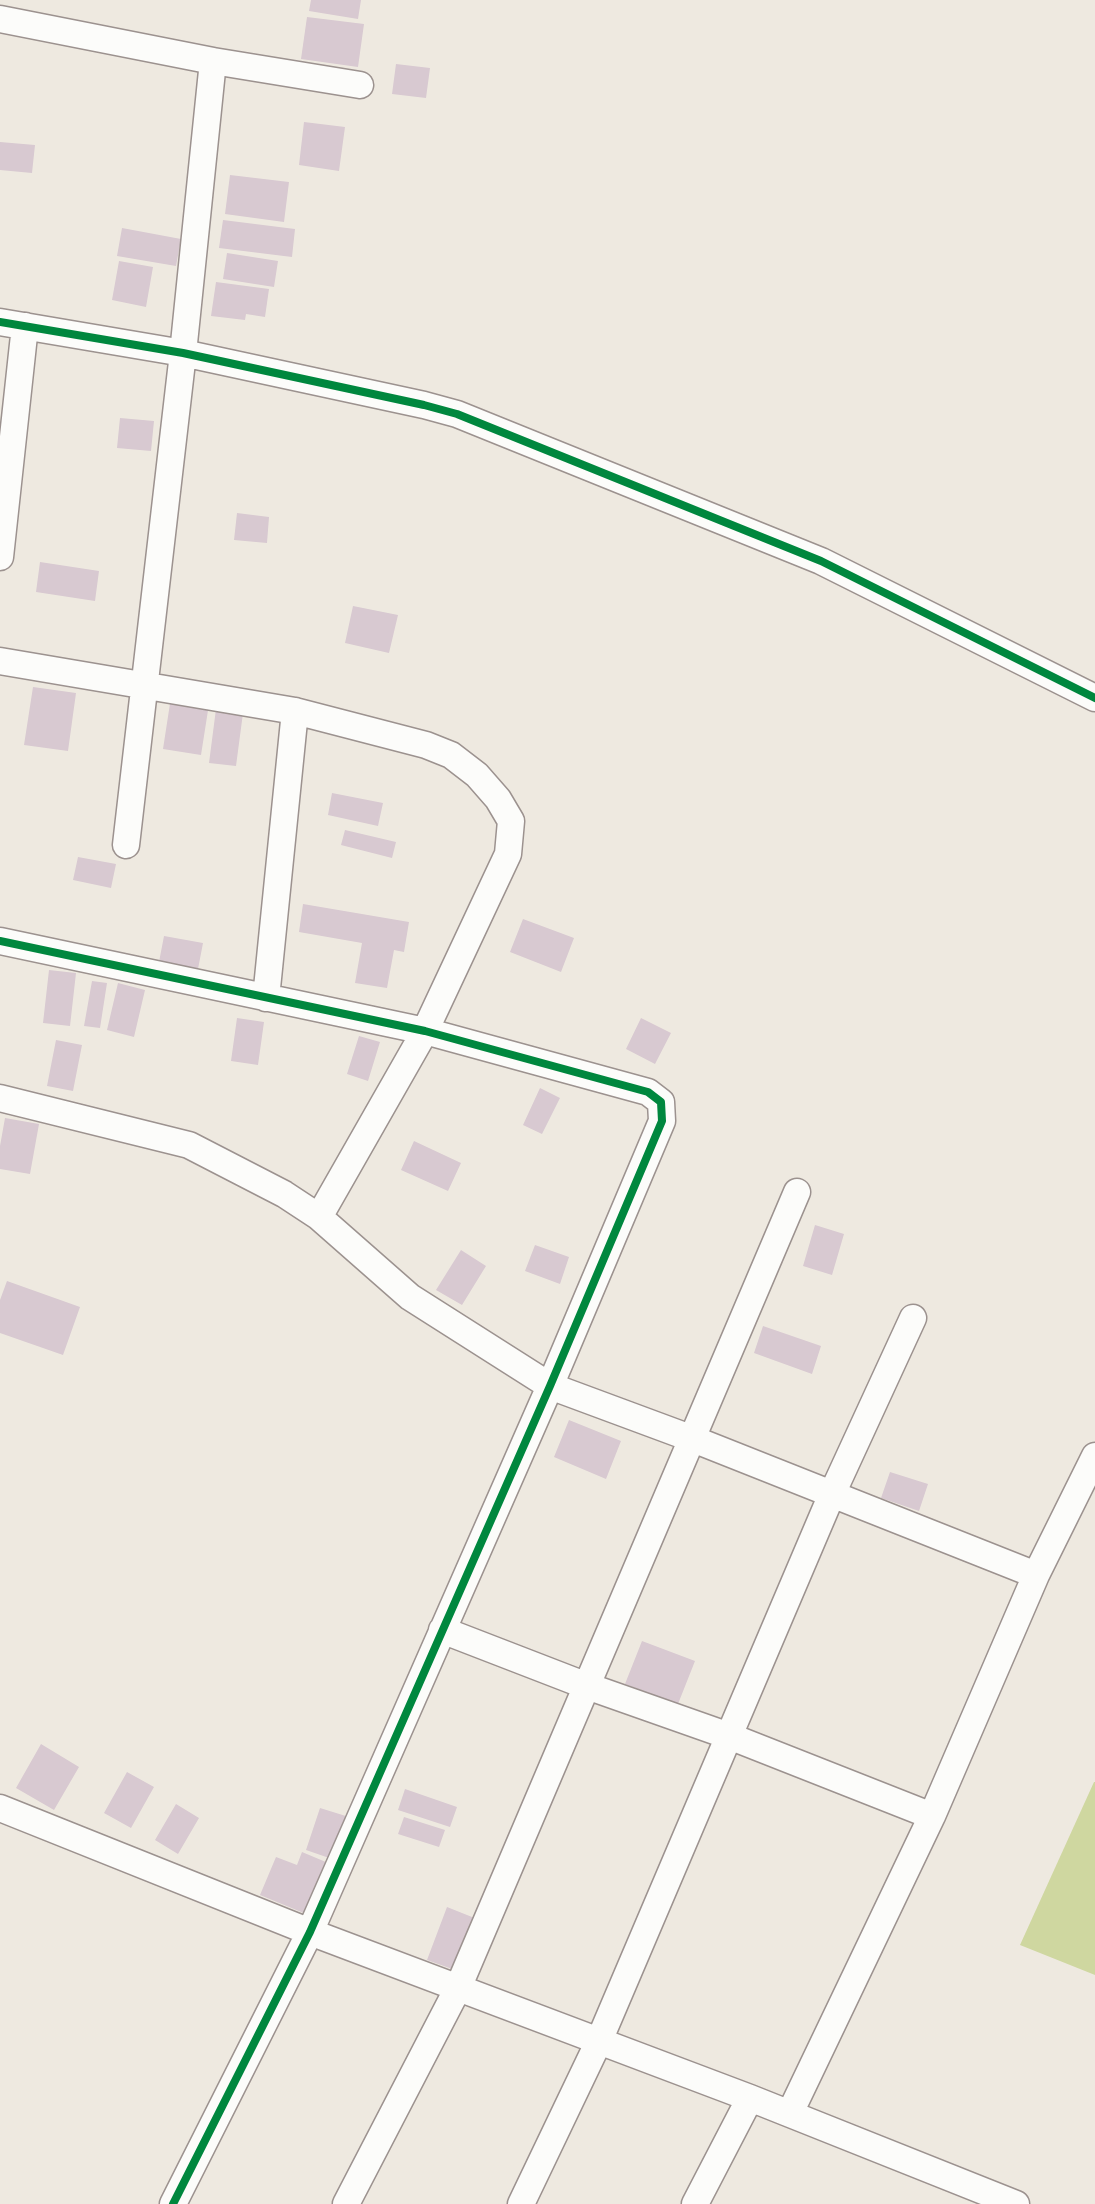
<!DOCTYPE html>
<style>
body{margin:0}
canvas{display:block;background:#eee9e0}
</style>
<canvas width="1095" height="2204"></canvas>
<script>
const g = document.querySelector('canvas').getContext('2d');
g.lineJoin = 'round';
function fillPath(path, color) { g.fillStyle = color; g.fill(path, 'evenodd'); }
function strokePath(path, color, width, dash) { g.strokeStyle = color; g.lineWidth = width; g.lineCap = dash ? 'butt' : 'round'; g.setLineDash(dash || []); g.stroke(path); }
const green = new Path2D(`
 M 1094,1782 L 1095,1782 L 1095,1975 L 1020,1945 Z`);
const building = new Path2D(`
 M 311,0 L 361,0 L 358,19 L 309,11 Z
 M 307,17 L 364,24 L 358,67 L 301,59 Z
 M 396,64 L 430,68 L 426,98 L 392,94 Z
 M 304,122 L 345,127 L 339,171 L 299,165 Z
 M 0,142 L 35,145 L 32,173 L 0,170 Z
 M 230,175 L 289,182 L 284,222 L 225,214 Z
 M 223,220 L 295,229 L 292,257 L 219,248 Z
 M 122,228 L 181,239 L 176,266 L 117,256 Z
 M 227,253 L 278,261 L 274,287 L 223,279 Z
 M 119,261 L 153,267 L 146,307 L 112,300 Z
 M 216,282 L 269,289 L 265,317 L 246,314 L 245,320 L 211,316 Z
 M 120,418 L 154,421 L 151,451 L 117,448 Z
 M 237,513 L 269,517 L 267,543 L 234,540 Z
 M 40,562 L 99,571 L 95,601 L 36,592 Z
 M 353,606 L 398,615 L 389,653 L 345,643 Z
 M 33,687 L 76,693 L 68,751 L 24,745 Z
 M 171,697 L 209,704 L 201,755 L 163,749 Z
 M 216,709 L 243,713 L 236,766 L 209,763 Z
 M 332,793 L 383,803 L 378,826 L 328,815 Z
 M 345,830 L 396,842 L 392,858 L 341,845 Z
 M 78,857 L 116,864 L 111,888 L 73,880 Z
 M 303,904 L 409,922 L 404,952 L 394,950 L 387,988 L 355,983 L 362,943 L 299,932 Z
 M 523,919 L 574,938 L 561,972 L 510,952 Z
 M 164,936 L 203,943 L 198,969 L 159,962 Z
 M 49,970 L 76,973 L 70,1026 L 43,1023 Z
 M 92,981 L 107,983 L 100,1028 L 84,1026 Z
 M 118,983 L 145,990 L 134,1037 L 107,1030 Z
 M 237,1018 L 264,1022 L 258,1065 L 231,1061 Z
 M 641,1018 L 671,1033 L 655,1064 L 626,1049 Z
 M 359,1036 L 380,1042 L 368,1081 L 347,1074 Z
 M 56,1040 L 82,1045 L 73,1091 L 47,1086 Z
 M 540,1088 L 560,1098 L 542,1134 L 523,1125 Z
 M 5,1118 L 39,1124 L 30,1174 L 0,1169 L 0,1146 Z
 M 414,1141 L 461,1163 L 448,1191 L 401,1170 Z
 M 815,1225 L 844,1234 L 832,1275 L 803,1266 Z
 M 535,1245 L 569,1257 L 560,1284 L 525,1271 Z
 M 461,1250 L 486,1266 L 462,1305 L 436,1290 Z
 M 7,1281 L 80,1307 L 63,1355 L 0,1333 L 0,1300 Z
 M 763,1326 L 821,1346 L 812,1374 L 754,1353 Z
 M 569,1420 L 621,1441 L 606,1479 L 554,1457 Z
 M 890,1472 L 928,1484 L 919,1511 L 881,1498 Z
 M 642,1641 L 695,1661 L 678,1704 L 625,1684 Z
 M 41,1744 L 79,1767 L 54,1810 L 16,1788 Z
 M 127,1772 L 154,1787 L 131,1828 L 104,1813 Z
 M 405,1789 L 457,1807 L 450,1827 L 398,1810 Z
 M 176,1804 L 199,1818 L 178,1854 L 155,1840 Z
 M 320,1808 L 349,1817 L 335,1860 L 306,1850 Z
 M 404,1817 L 445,1830 L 439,1847 L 398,1834 Z
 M 302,1852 L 333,1865 L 311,1916 L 260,1895 L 276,1857 L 297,1865 Z
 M 447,1907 L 482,1921 L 455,1970 L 427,1960 Z`);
const minor = new Path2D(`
 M 0,19 L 213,61 L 183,353 L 126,845
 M 213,61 L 360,85
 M 0,322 L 183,353 L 424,405 L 457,414 L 821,561 L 1095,698
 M 0,557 L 25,326
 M 0,661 L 295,711 L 426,745 L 451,755 L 477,775 L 498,799 L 511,821 L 508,854 L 425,1031 L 319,1217
 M 0,941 L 425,1031 L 648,1092 L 661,1102 L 662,1121 L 550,1386 L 310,1932 L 173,2204
 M 266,998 L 295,711
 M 0,1098 L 189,1145 L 284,1194 L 319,1217 L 410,1297 L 550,1386 L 693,1439 L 1036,1575
 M 442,1630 L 587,1686 L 729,1736 L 932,1816
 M 0,1808 L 310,1932 L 750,2098 L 1016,2204
 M 790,2113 L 932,1816 L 1036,1575 L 1095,1456
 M 346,2204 L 458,1988 L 797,1192
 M 521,2204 L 599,2041 L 832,1494 L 913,1318
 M 695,2204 L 750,2098`);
const cycleway = new Path2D(`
 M 0,322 L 183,353 L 424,405 L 457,414 L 821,561 L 1095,698
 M 0,941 L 425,1031 L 648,1092 L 661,1102 L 662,1121 L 550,1386 L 310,1932 L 173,2204`);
fillPath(green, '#cfd7a0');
fillPath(building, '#d8c9d1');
strokePath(minor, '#9c928f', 29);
strokePath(minor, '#fcfcfa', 26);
strokePath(cycleway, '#00873e', 8);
</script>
